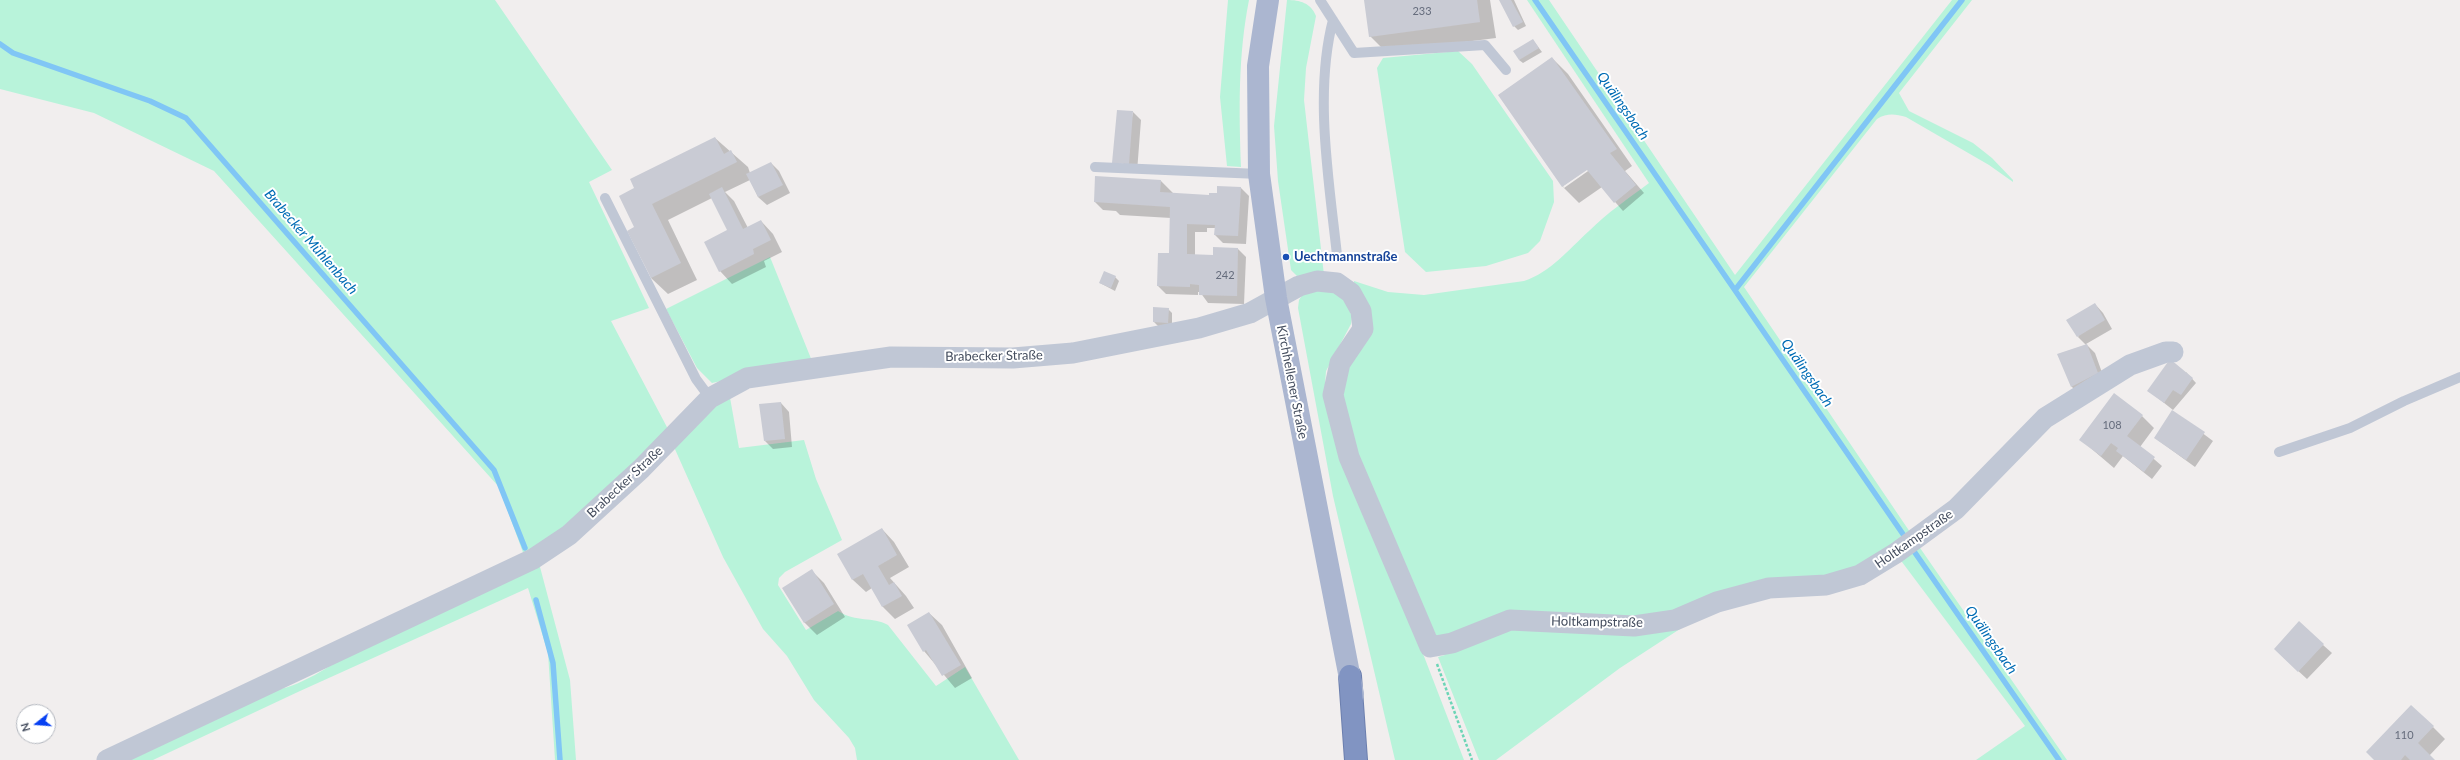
<!DOCTYPE html>
<meta charset="utf-8">
<style>
body{margin:0}
#map{position:relative;width:2460px;height:760px;overflow:hidden;background:#f1eeee;font-family:Lato,sans-serif}
canvas{display:block}
.north{position:absolute;left:16px;top:704px;width:40px;height:40px;box-sizing:border-box;background:#fff;border:1px solid #b4b8bf;border-radius:50%;rotate:253deg;font-size:11px;font-weight:700;line-height:16px;text-align:center;color:#444d5e}
.north::after{content:'';display:block;margin:auto;width:14px;height:18px;background:#0740f2;clip-path:polygon(50% 0,100% 100%,50% 72%,0 100%)}
</style>
<div id="map">
<canvas width="2460" height="760"></canvas>
<div class="north">N</div>
</div>
<script>
const g = document.querySelector('canvas').getContext('2d');
g.lineJoin = 'round';
function fillPath(path, color) { g.fillStyle = color; g.fill(path, 'evenodd'); }
function strokePath(path, color, width, dash) { g.strokeStyle = color; g.lineWidth = width; g.lineCap = dash ? 'butt' : 'round'; g.setLineDash(dash || []); g.stroke(path); }
function label(font, color, halo, rows, align = 'center') {
  g.font = font + ' Lato,sans-serif'; g.lineWidth = 4; g.setLineDash([]); g.textBaseline = 'middle'; g.strokeStyle = halo; g.fillStyle = color; for (const [text, x, y, turn = 0] of rows) {
    g.save(); g.translate(x, y); g.rotate((+turn || 0) * Math.PI / 180); g.textAlign = isNaN(turn) ? turn : align; if (halo) g.strokeText(text, 0, 0); g.fillText(text, 0, 0); g.restore();
  }
}
const green = new Path2D(`
 M 0,0 L 495,0 L 612,170 L 589,182 L 649,308 L 611,321 L 669,431 L 632,471 L 525,558 L 499,487 L 214,171 L 94,113 L 0,89 Z
 M 1228,0 L 1249,0 C 1238,56 1239,110 1241,167 L 1227,166 L 1220,97 Z
 M 1287,0 C 1300,0 1311,3 1316,16 L 1306,68 L 1304,100 L 1324,275 L 1297,276 L 1291,270 L 1278,181 L 1274,126 Z
 M 1527,0 L 1549,0 L 1735,275 L 1952,0 L 1972,0 L 1899,93 L 1909,111 L 1973,143 L 1992,158 L 2013,180 L 2013,182 L 1989,165 L 1906,117 C 1895,114 1887,113 1877,119 L 1744,287 L 1912,535 L 1854,572 L 1783,582 L 1683,627 L 1620,668 L 1496,760 L 1479,760 L 1438,657 L 1445,655 L 1357,463 L 1341,406 L 1344,374 L 1354,355 L 1354,281 L 1388,292 L 1424,295 L 1524,281 C 1551,272 1568,250 1589,231 C 1607,213 1629,198 1649,183 Z
 M 1458,51 L 1472,64 L 1553,181 L 1554,202 L 1540,241 L 1528,253 L 1486,266 L 1426,272 L 1405,252 L 1377,68 L 1383,58 Z
 M 770,257 L 812,361 L 712,383 L 697,368 L 666,309 Z
 M 1325,288 L 1344,296 L 1352,317 L 1351,324 L 1326,371 L 1324,397 L 1464,760 L 1395,760 L 1333,496 L 1298,308 L 1299,300 L 1303,294 Z
 M 729,392 L 739,448 L 804,440 L 816,479 L 842,540 L 785,572 L 779,578 L 778,585 L 806,630 L 838,611 C 857,623 872,616 888,625 L 936,686 L 965,667 L 1019,760 L 857,760 L 855,748 L 849,738 L 814,700 L 787,656 L 763,629 L 723,557 L 674,447 Z
 M 1918,545 L 2067,760 L 1976,760 L 2025,726 L 1899,558 Z
 M 535,566 L 540,567 L 570,680 L 576,760 L 555,760 L 548,653 L 528,588 L 300,691 L 153,760 L 123,760 L 268,691 C 302,688 329,665 358,649 C 415,618 476,593 535,566 Z`);
const shadow = new Path2D(`
 M 1365,0 L 1490,0 L 1496,38 L 1386,52 L 1370,36 Z
 M 1501,0 L 1514,0 L 1526,26 L 1518,30 L 1514,26 Z
 M 1533,40 L 1542,52 L 1523,63 L 1519,60 Z
 M 1552,58 L 1568,74 L 1632,166 L 1625,171 L 1644,193 L 1623,211 L 1602,187 L 1579,203 L 1563,187 L 1499,95 ZM 1597,162 L 1598,164 L 1564,188 L 1563,186 Z
 M 1133,112 L 1141,120 L 1137,172 L 1122,171 Z
 M 715,138 L 748,167 L 750,173 L 771,163 L 779,171 L 790,193 L 767,205 L 758,197 L 750,180 L 725,192 L 734,201 L 748,228 L 761,221 L 773,234 L 782,252 L 764,261 L 766,267 L 732,284 L 720,271 L 729,231 L 712,198 L 668,220 L 697,280 L 668,294 L 651,278 L 635,228 L 636,189 Z
 M 1161,181 L 1174,194 L 1210,196 L 1241,188 L 1249,196 L 1246,244 L 1223,243 L 1215,235 L 1215,228 L 1207,228 L 1207,232 L 1195,232 L 1195,255 L 1214,256 L 1238,249 L 1246,257 L 1244,304 L 1208,303 L 1200,292 L 1198,292 L 1198,295 L 1166,294 L 1158,286 L 1170,254 L 1171,218 L 1120,215 L 1116,211 L 1103,210 L 1095,202 Z
 M 1115,277 L 1119,281 L 1115,291 L 1100,283 Z
 M 2095,304 L 2103,313 L 2112,329 L 2086,344 L 2095,353 L 2105,381 L 2080,395 L 2072,387 L 2059,355 L 2086,345 L 2078,337 Z
 M 1168,309 L 1172,313 L 1172,326 L 1158,326 L 1154,322 Z
 M 2186,372 L 2196,383 L 2173,410 L 2149,391 Z
 M 781,403 L 789,412 L 792,447 L 773,449 L 765,441 Z
 M 2173,411 L 2213,441 L 2195,467 L 2155,438 Z
 M 2142,416 L 2154,428 L 2140,447 L 2162,466 L 2152,479 L 2123,456 L 2114,468 L 2080,439 Z
 M 882,529 L 894,542 L 909,567 L 890,578 L 906,596 L 914,608 L 895,619 L 883,607 L 872,588 L 866,592 L 853,580 L 839,554 Z
 M 811,570 L 824,583 L 845,617 L 817,635 L 804,622 Z
 M 929,613 L 942,625 L 972,678 L 955,688 L 924,651 Z
 M 2323,645 L 2332,653 L 2307,679 L 2283,657 Z
 M 2433,727 L 2445,739 L 2429,756 L 2434,760 L 2375,760 Z`);
const stream = new Path2D(`
 M 1535,0 L 1907,540
 M 0,44 L 13,53 L 150,101 L 186,118 L 494,470 L 525,548
 M 1735,290 L 1962,0
 M 1911,547 L 2059,760
 M 536,600 L 553,663 L 560,760`);
const building = new Path2D(`
 M 1364,0 L 1477,0 L 1480,22 L 1369,37 Z
 M 1499,0 L 1511,0 L 1523,22 L 1513,27 Z
 M 1533,39 L 1539,48 L 1519,60 L 1513,51 Z
 M 1552,57 L 1617,149 L 1610,153 L 1636,185 L 1614,203 L 1587,170 L 1562,187 L 1498,95 Z
 M 1117,110 L 1133,111 L 1129,164 L 1112,163 Z
 M 715,137 L 724,154 L 731,150 L 737,162 L 652,204 L 681,263 L 651,278 L 627,231 L 634,227 L 619,196 L 634,188 L 630,179 Z
 M 771,162 L 783,185 L 758,197 L 746,174 Z
 M 1095,176 L 1161,180 L 1160,192 L 1209,195 L 1209,193 L 1217,193 L 1217,186 L 1241,187 L 1238,236 L 1214,235 L 1215,225 L 1187,224 L 1187,254 L 1213,255 L 1213,247 L 1238,248 L 1237,296 L 1199,295 L 1199,285 L 1190,284 L 1190,287 L 1157,286 L 1158,253 L 1169,253 L 1170,207 L 1094,202 Z
 M 722,187 L 743,229 L 761,220 L 771,240 L 753,249 L 754,254 L 719,272 L 704,242 L 727,230 L 709,194 Z
 M 1104,271 L 1116,276 L 1111,288 L 1099,283 Z
 M 2095,303 L 2105,320 L 2077,337 L 2066,320 Z
 M 1153,307 L 1169,308 L 1168,323 L 1153,322 Z
 M 2087,344 L 2098,373 L 2071,387 L 2057,354 Z
 M 2170,359 L 2193,378 L 2181,395 L 2173,390 L 2164,403 L 2147,391 Z
 M 2114,393 L 2143,415 L 2127,436 L 2155,457 L 2144,472 L 2116,451 L 2118,448 L 2111,443 L 2101,456 L 2079,440 Z
 M 781,402 L 785,439 L 764,441 L 759,404 Z
 M 2172,410 L 2205,432 L 2186,460 L 2154,438 Z
 M 882,528 L 897,555 L 878,566 L 889,585 L 894,582 L 902,596 L 882,607 L 863,574 L 852,580 L 837,554 Z
 M 812,569 L 834,604 L 804,623 L 782,588 Z
 M 929,612 L 961,665 L 942,676 L 926,650 L 923,652 L 907,625 Z
 M 2299,621 L 2324,644 L 2298,672 L 2274,649 Z
 M 2411,705 L 2434,726 L 2418,743 L 2435,760 L 2410,760 L 2405,755 L 2401,760 L 2374,760 L 2366,752 Z`);
const path = new Path2D(`
 M 1437,664 L 1472,760`);
const service = new Path2D(`
 M 1320,0 L 1354,53 L 1485,45 L 1506,70
 M 1333,20 C 1314,93 1329,181 1337,255
 M 1095,167 L 1259,174
 M 605,198 L 696,379 L 710,398
 M 2279,452 L 2350,428 L 2404,401 L 2460,377`);
const minor = new Path2D(`
 M 107,760 L 533,559 L 569,535 L 641,469 L 710,398 L 747,378 L 891,357 L 1013,358 L 1073,353 L 1199,328 L 1250,313 L 1299,286 L 1317,281 L 1337,283 L 1351,293 L 1361,311 L 1363,329 L 1340,363 L 1333,395 L 1349,457 L 1430,647 L 1452,643 L 1510,620 L 1634,626 L 1675,620 L 1717,602 L 1769,588 L 1826,585 L 1860,575 L 1896,553 L 1956,509 L 2045,418 L 2130,365 L 2166,352 L 2173,352`);
const primary = new Path2D(`
 M 1268,0 L 1258,66 L 1259,174 L 1276,298 L 1353,694`);
const motorway = new Path2D(`
 M 1350,676 L 1356,760`);
const markers = [
 [1286,257,4,"#1a4fb4"]
];
const numberNames = [
 ["233",1422,11],
 ["242",1225,275],
 ["108",2112,425],
 ["110",2404,735]
];
const transitNames = [
 ["Uechtmannstraße",1294,257]
];
const streetNames = [
 ["Brabecker Straße",994,356,-1],
 ["Kirchhellener Straße",1292,382,79],
 ["Brabecker Straße",625,482,-43],
 ["Holtkampstraße",1914,539,-35],
 ["Holtkampstraße",1597,622,1]
];
const waterNames = [
 ["Quälingsbach",1623,106,55],
 ["Brabecker Mühlenbach",311,242,49],
 ["Quälingsbach",1807,373,55],
 ["Quälingsbach",1991,640,55]
];
fillPath(green, '#b8f3da');
fillPath(shadow, '#0003');
strokePath(stream, '#80c6f5', 5.5);
fillPath(building, '#c9cbd4');
strokePath(motorway, '#6c7fae', 24);
strokePath(path, '#6cd5b6', 2.5, [3, 2]);
strokePath(service, '#c0c7d5', 10);
strokePath(minor, '#c0c7d5', 21);
strokePath(primary, '#abb6d0', 22);
strokePath(motorway, '#8194c2', 22);
for (const [x, y, r, color] of markers) { const dot = new Path2D(); dot.arc(x, y, r, 0, 2 * Math.PI); g.fillStyle = color; g.fill(dot); strokePath(dot, '#fff', 1.5); }
label('11px', '#656c7c', null, numberNames);
label('bold 13px', '#164399', '#fff', transitNames, 'left');
label('13px', '#444d5e', '#fff', streetNames);
label('italic 14px', '#006cb5', '#fff', waterNames);
</script>
